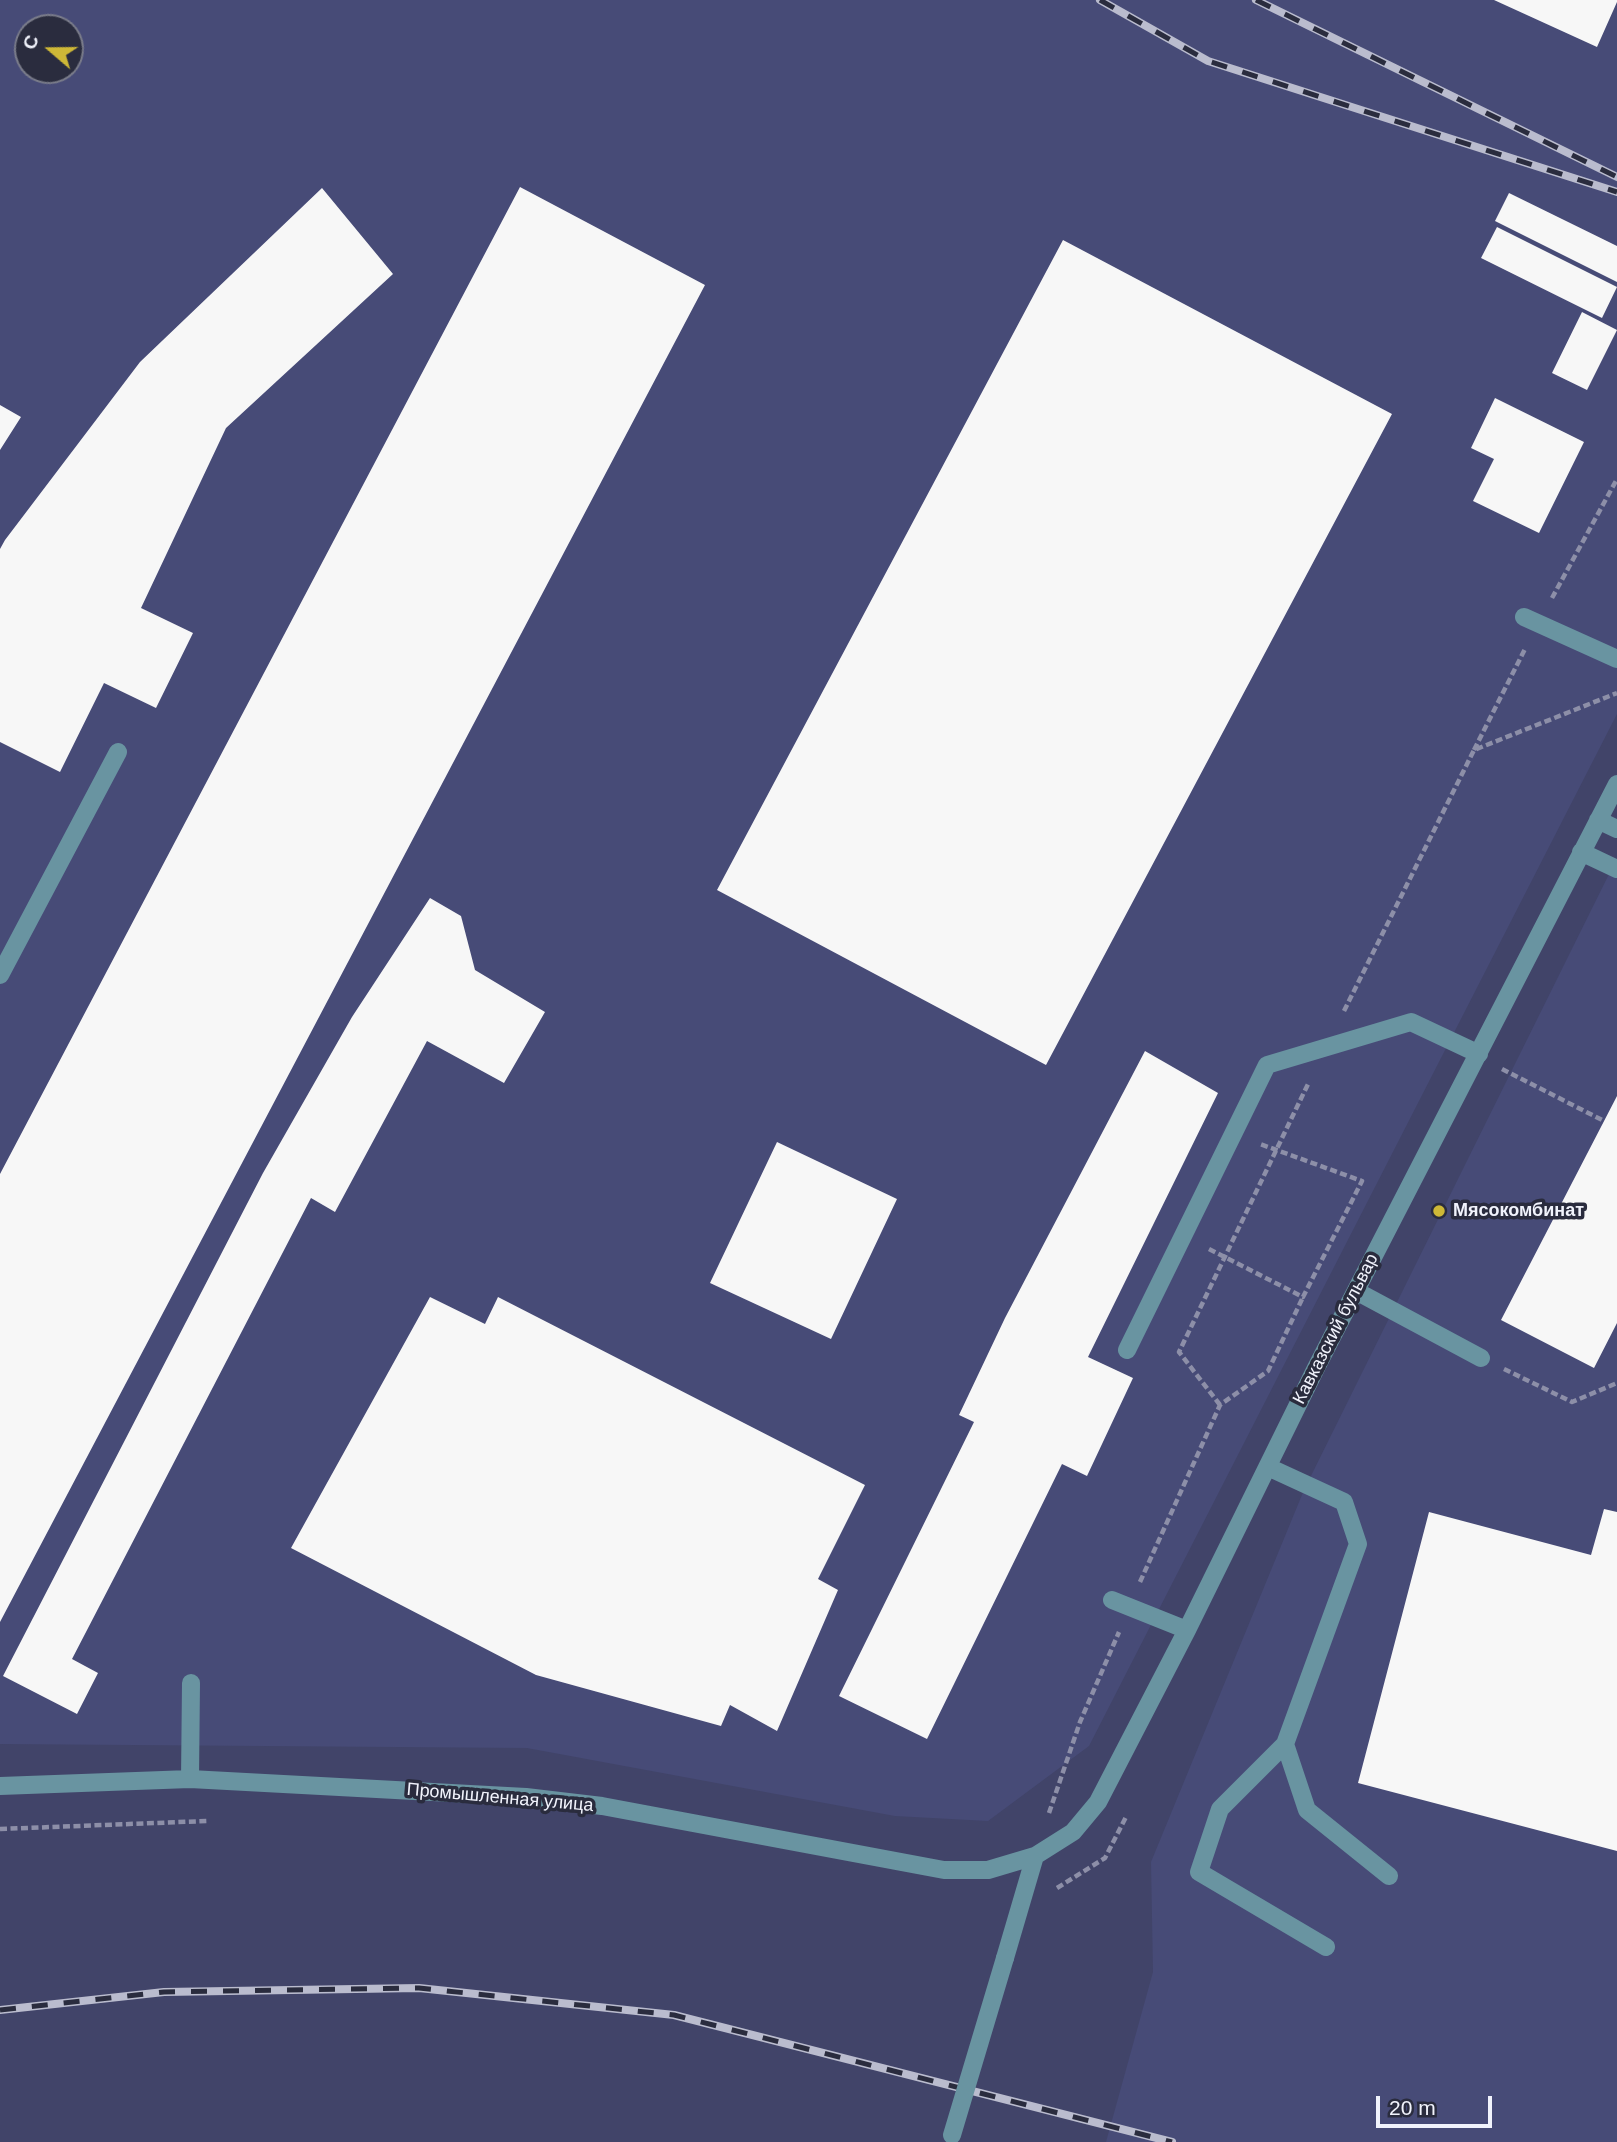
<!DOCTYPE html>
<meta charset="utf-8">
<style>
body{margin:0}
#map{position:relative;width:1617px;height:2142px;overflow:hidden;background:#414469;font-family:Arial,sans-serif}
canvas{display:block}
.north{position:absolute;left:14px;top:14px;width:70px;height:70px;box-sizing:border-box;background:#2a2c3e;border:2px solid #7a7c8a;border-radius:50%;rotate:290deg;font-size:19px;font-weight:700;line-height:28px;text-align:center;color:#f1f3fc}
.north::after{content:'';display:block;margin:auto;width:24px;height:32px;background:#ceb837;clip-path:polygon(50% 0,100% 100%,50% 72%,0 100%)}
.scale{position:absolute;left:1376px;top:2096px;width:116px;height:32px;box-sizing:border-box;border:4px solid #f1f3fc;border-top:0;padding-left:9px;font-size:21px;line-height:24px;white-space:nowrap;color:#f1f3fc;-webkit-text-stroke:5px #2a2c3e;paint-order:stroke}
</style>
<div id="map">
<canvas width="1617" height="2142"></canvas>
<div class="north">С</div>
<div class="scale">20 m</div>
</div>
<script>
const g = document.querySelector('canvas').getContext('2d');
g.lineJoin = 'round';
function fillPath(path, color) { g.fillStyle = color; g.fill(path, 'evenodd'); }
function strokePath(path, color, width, dash) { g.strokeStyle = color; g.lineWidth = width; g.lineCap = dash ? 'butt' : 'round'; g.setLineDash(dash || []); g.stroke(path); }
function label(font, color, halo, rows, align = 'center') {
  g.font = font + ' Arial,sans-serif'; g.lineWidth = 7; g.setLineDash([]); g.textBaseline = 'middle'; g.strokeStyle = halo; g.fillStyle = color; for (const [text, x, y, turn = 0] of rows) {
    g.save(); g.translate(x, y); g.rotate((+turn || 0) * Math.PI / 180); g.textAlign = isNaN(turn) ? turn : align; if (halo) g.strokeText(text, 0, 0); g.fillText(text, 0, 0); g.restore();
  }
}
const built = new Path2D(`
 M 0,0 L 1617,0 L 1617,714 L 1089,1746 L 988,1821 L 895,1816 L 527,1748 L 0,1744 ZM 28,28 L 70,28 L 70,70 L 28,70 Z
 M 1617,858 L 1617,2142 L 1106,2142 L 1153,1972 L 1151,1862 L 1304,1490 Z`);
const building = new Path2D(`
 M 1494,0 L 1617,0 L 1617,2 L 1597,47 Z
 M 520,187 L 705,285 L 0,1622 L 0,1174 Z
 M 322,188 L 393,274 L 226,428 L 141,608 L 193,633 L 156,708 L 104,683 L 60,772 L 0,742 L 0,549 L 5,540 L 140,362 Z
 M 1509,193 L 1617,246 L 1617,282 L 1495,221 Z
 M 1497,227 L 1617,287 L 1602,318 L 1481,258 Z
 M 1063,240 L 1392,414 L 1046,1065 L 717,890 Z
 M 1582,312 L 1617,330 L 1587,390 L 1552,373 Z
 M 1495,398 L 1584,442 L 1539,533 L 1473,501 L 1494,459 L 1471,448 Z
 M 0,405 L 21,417 L 0,450 Z
 M 430,898 L 461,916 L 475,970 L 545,1012 L 504,1083 L 427,1041 L 335,1212 L 311,1198 L 72,1659 L 98,1673 L 77,1714 L 3,1676 L 263,1173 L 352,1017 Z
 M 1145,1051 L 1218,1093 L 1088,1357 L 1133,1378 L 1087,1476 L 1062,1464 L 927,1739 L 839,1696 L 974,1422 L 959,1415 L 1005,1318 Z
 M 1617,1096 L 1617,1323 L 1594,1368 L 1501,1320 Z
 M 777,1142 L 897,1199 L 831,1339 L 710,1283 Z
 M 430,1297 L 485,1324 L 498,1297 L 865,1485 L 818,1579 L 838,1590 L 777,1731 L 730,1705 L 721,1726 L 536,1675 L 291,1548 Z
 M 1604,1509 L 1617,1512 L 1617,1851 L 1358,1783 L 1429,1512 L 1591,1555 Z`);
const path = new Path2D(`
 M 1552,598 L 1617,479
 M 1474,750 L 1525,649
 M 1344,1011 L 1474,750 L 1617,693
 M 1502,1069 L 1604,1121
 M 1209,1249 L 1303,1297 L 1362,1181 L 1260,1144
 M 1504,1369 L 1572,1402 L 1617,1383
 M 1220,1405 L 1179,1352 L 1309,1082
 M 1140,1582 L 1220,1405 L 1268,1371 L 1303,1297
 M 1049,1813 L 1080,1722 L 1119,1632
 M 0,1829 L 207,1821
 M 1057,1888 L 1105,1858 L 1126,1817`);
const minor = new Path2D(`
 M 1524,617 L 1617,659
 M 1598,820 L 1617,829
 M 1581,852 L 1617,869
 M 0,975 L 118,752
 M 1356,1291 L 1481,1358
 M 1127,1350 L 1267,1065 L 1411,1022 L 1479,1054
 M 1268,1467 L 1344,1502 L 1358,1544 L 1285,1744 L 1307,1810 L 1389,1876
 M 1112,1600 L 1187,1630
 M 1285,1744 L 1220,1809 L 1199,1872 L 1326,1947
 M 190,1779 L 191,1683
 M 0,1786 L 190,1779 L 526,1797 L 602,1806 L 944,1870 L 988,1870 L 1035,1856 L 1073,1832 L 1098,1802 L 1187,1630 L 1316,1368 L 1617,784
 M 1005,1958 L 1035,1856`);
const rail = new Path2D(`
 M 1100,0 L 1208,61 L 1617,192
 M 1256,0 L 1617,177
 M 0,2010 L 164,1992 L 419,1988 L 674,2015 L 1172,2142`);
const minorBridge = new Path2D(`
 M 952,2135 L 1005,1958`);
const markers = [
 [1439,1211,7,"#ceb837"]
];
const poiNames = [
 ["Мясокомбинат",1453,1211]
];
const streetNames = [
 ["Кавказский бульвар",1336,1329,-63],
 ["Промышленная улица",500,1798,5]
];
fillPath(built, '#474b77');
fillPath(building, '#f7f7f7');
strokePath(path, '#8d8fa8', 4.5, [7, 3.5]);
strokePath(minor, '#6994a1', 18);
strokePath(rail, '#babcce', 8);
strokePath(rail, '#2a2c3e', 5, [16]);
strokePath(minorBridge, '#6994a1', 18);
for (const [x, y, r, color] of markers) { const dot = new Path2D(); dot.arc(x, y, r, 0, 2 * Math.PI); g.fillStyle = color; g.fill(dot); strokePath(dot, '#2a2c3e', 2.5); }
label('bold 18px', '#f1f3fc', '#2a2c3e', poiNames, 'left');
label('18px', '#f1f3fc', '#2a2c3e', streetNames);
</script>
